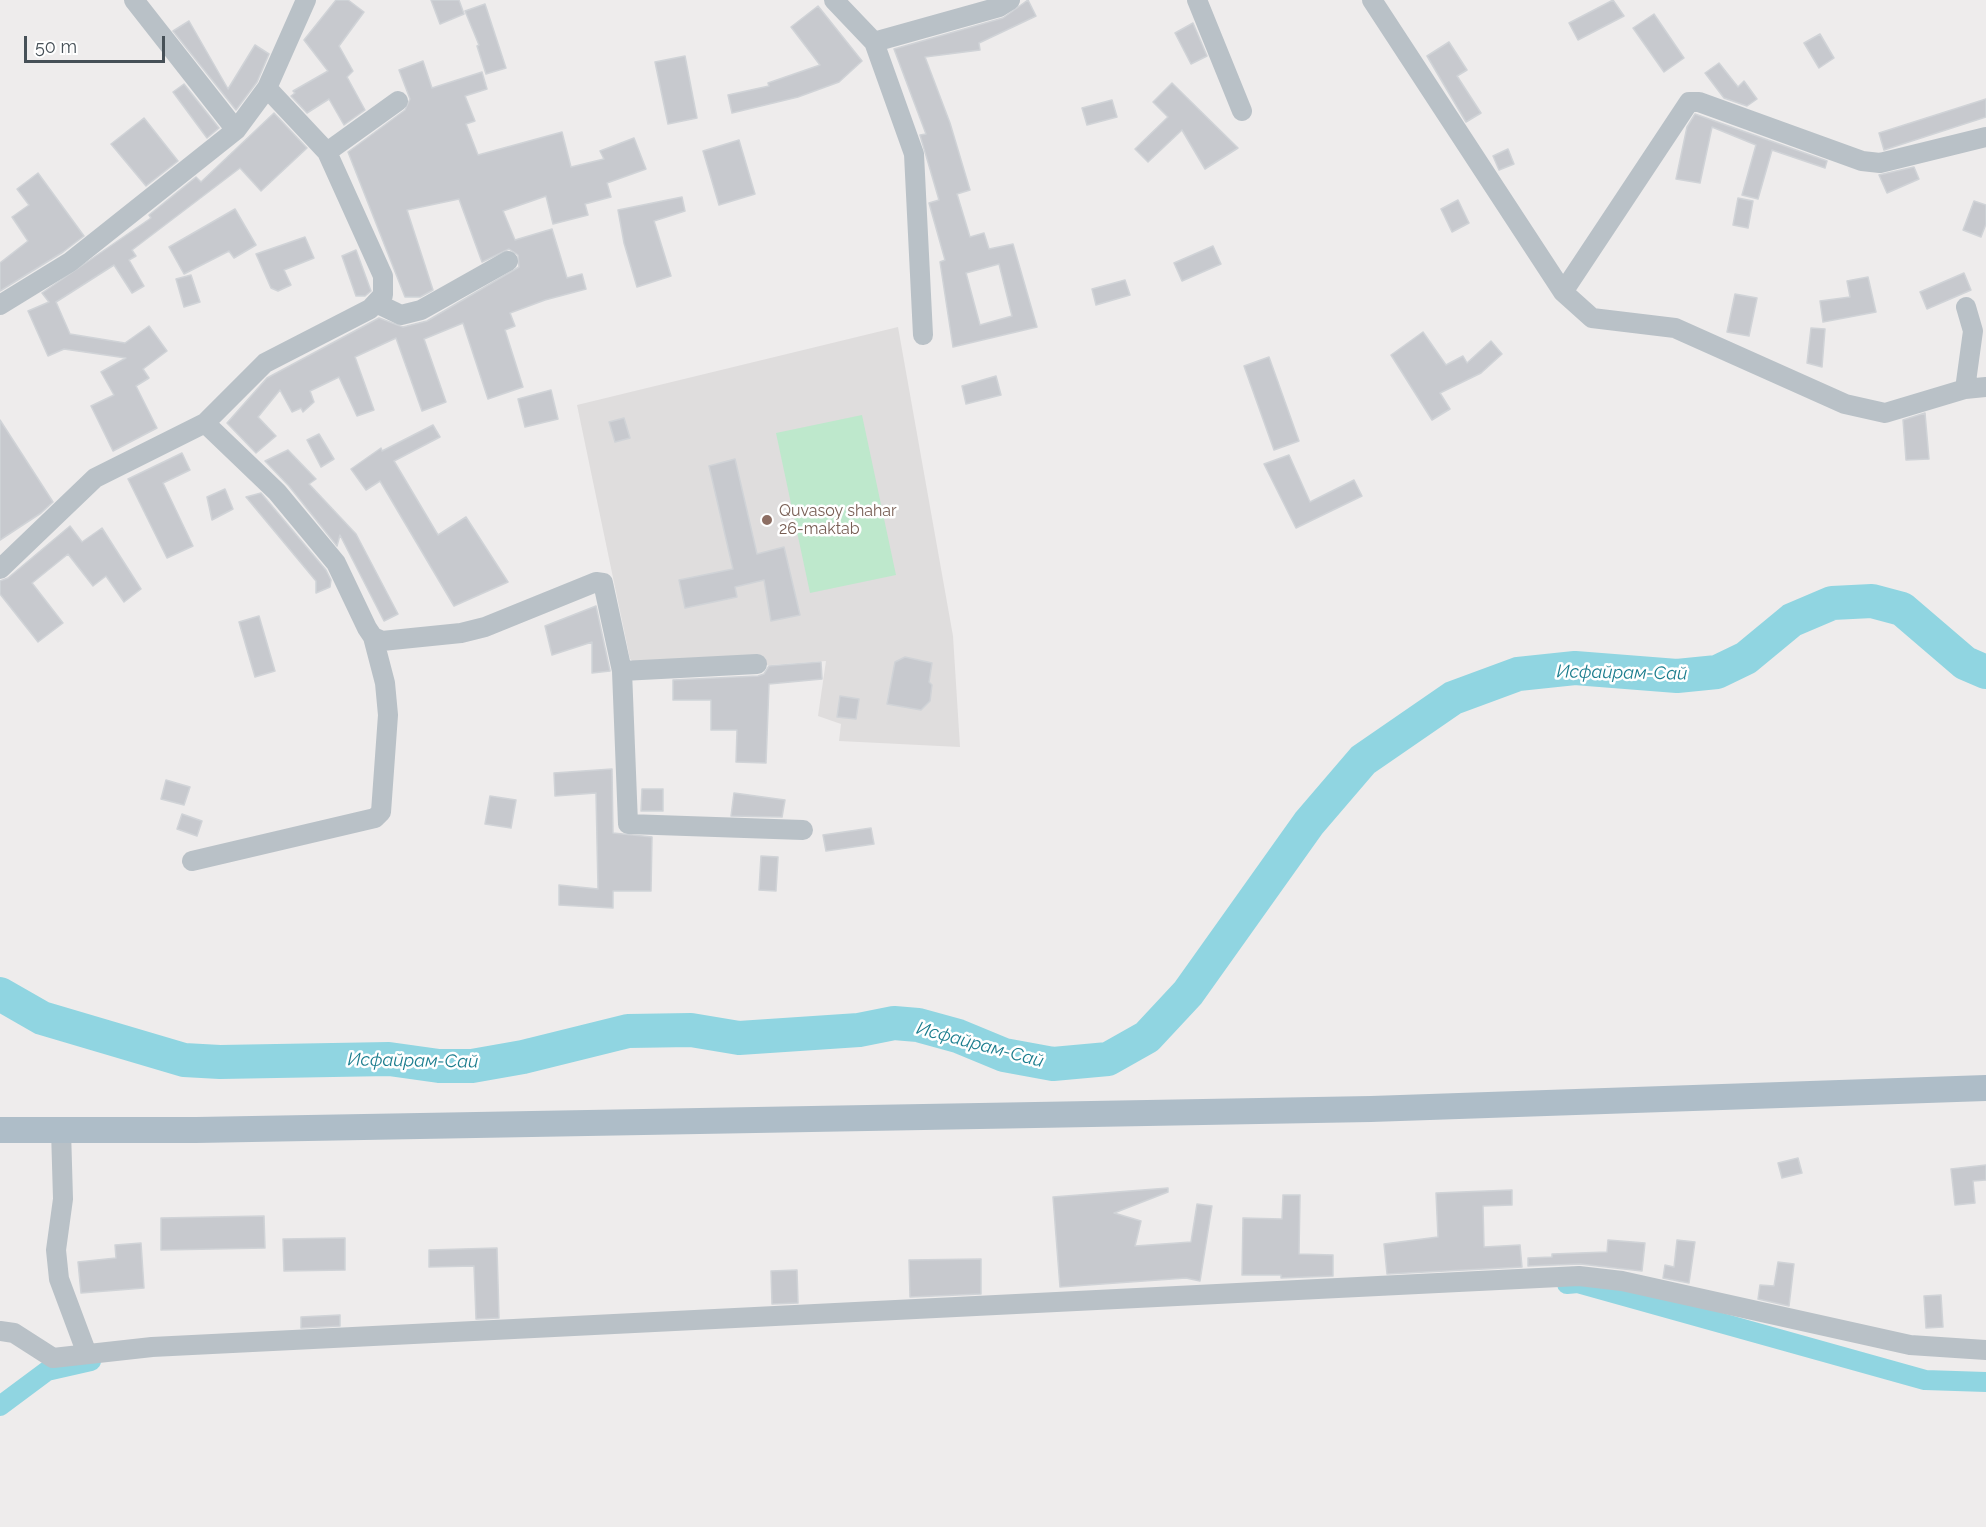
<!DOCTYPE html>
<meta charset="utf-8">
<style>
body{margin:0}
#map{position:relative;width:1986px;height:1527px;overflow:hidden;background:#eeecec;font-family:Raleway,sans-serif}
canvas{display:block}
.scale{position:absolute;left:24px;top:36px;width:141px;height:27px;box-sizing:border-box;border:3px solid #465057;border-top:0;padding-left:8px;font-size:18px;line-height:21px;white-space:nowrap;color:#465057;-webkit-text-stroke:4px #fff;paint-order:stroke}
</style>
<div id="map">
<canvas width="1986" height="1527"></canvas>
<div class="scale">50 m</div>
</div>
<script>
const g = document.querySelector('canvas').getContext('2d');
g.lineJoin = 'round';
function fillPath(path, color) { g.fillStyle = color; g.fill(path, 'evenodd'); }
function strokePath(path, color, width, dash) { g.strokeStyle = color; g.lineWidth = width; g.lineCap = dash ? 'butt' : 'round'; g.setLineDash(dash || []); g.stroke(path); }
function label(font, color, halo, rows, align = 'center') {
  g.font = font + ' Raleway,sans-serif'; g.lineWidth = 5; g.setLineDash([]); g.textBaseline = 'middle'; g.strokeStyle = halo; g.fillStyle = color; for (const [text, x, y, turn = 0] of rows) {
    g.save(); g.translate(x, y); g.rotate((+turn || 0) * Math.PI / 180); g.textAlign = isNaN(turn) ? turn : align; if (halo) g.strokeText(text, 0, 0); g.fillText(text, 0, 0); g.restore();
  }
}
const education = new Path2D(`
 M 898,327 L 953,636 L 960,747 L 839,741 L 841,724 L 818,716 L 826,661 L 648,674 L 630,659 L 577,405 Z`);
const green = new Path2D(`
 M 862,415 L 896,575 L 810,593 L 776,433 Z`);
const canal = new Path2D(`
 M 1567,1284 L 1578,1283 L 1925,1380 L 1986,1382
 M 0,1406 L 47,1371 L 91,1361`);
const river = new Path2D(`
 M 0,994 L 42,1018 L 184,1060 L 220,1062 L 389,1059 L 439,1066 L 472,1066 L 523,1057 L 628,1031 L 691,1030 L 739,1038 L 859,1030 L 894,1023 L 918,1025 L 958,1036 L 1004,1055 L 1053,1064 L 1108,1059 L 1147,1037 L 1188,993 L 1309,823 L 1363,760 L 1453,698 L 1518,674 L 1575,668 L 1677,676 L 1717,672 L 1746,658 L 1792,620 L 1832,603 L 1872,601 L 1902,609 L 1965,663 L 1986,672`);
const building = new Path2D(`
 M 336,0 L 348,0 L 364,12 L 339,46 L 353,71 L 347,77 L 365,110 L 344,125 L 329,99 L 307,113 L 291,96 L 295,93 L 293,91 L 328,71 L 304,40 Z
 M 431,0 L 459,0 L 464,14 L 440,24 Z
 M 1028,0 L 1036,16 L 979,43 L 980,50 L 925,57 L 950,123 L 970,190 L 957,194 L 970,237 L 984,233 L 989,249 L 1013,244 L 1037,327 L 953,347 L 940,262 L 945,260 L 929,203 L 939,200 L 920,135 L 926,134 L 894,49 L 1003,18 ZM 999,264 L 1012,316 L 980,325 L 966,273 Z
 M 1613,0 L 1624,16 L 1578,40 L 1569,23 Z
 M 485,4 L 506,68 L 486,74 L 477,46 L 479,45 L 465,11 Z
 M 818,6 L 862,61 L 839,82 L 798,97 L 732,113 L 728,95 L 769,86 L 768,83 L 820,65 L 791,27 Z
 M 1654,14 L 1684,58 L 1664,72 L 1633,28 Z
 M 189,21 L 228,89 L 255,45 L 269,54 L 257,82 L 236,110 L 173,31 Z
 M 1193,23 L 1207,56 L 1191,64 L 1175,33 Z
 M 1820,34 L 1834,58 L 1819,68 L 1804,43 Z
 M 1449,42 L 1467,70 L 1457,76 L 1481,113 L 1466,122 L 1427,56 Z
 M 685,56 L 697,118 L 668,124 L 655,62 Z
 M 423,61 L 432,88 L 482,72 L 487,89 L 465,96 L 475,121 L 466,124 L 478,155 L 562,132 L 571,167 L 604,159 L 600,151 L 634,138 L 646,169 L 607,183 L 611,197 L 585,204 L 588,215 L 553,224 L 546,196 L 503,211 L 515,240 L 552,229 L 567,278 L 582,274 L 586,289 L 545,300 L 510,313 L 515,326 L 505,330 L 523,387 L 488,399 L 463,323 L 424,339 L 446,402 L 422,411 L 396,338 L 355,357 L 374,410 L 357,416 L 339,377 L 310,391 L 314,402 L 303,412 L 301,408 L 292,412 L 280,390 L 258,417 L 276,436 L 256,453 L 227,423 L 267,378 L 379,318 L 403,327 L 427,321 L 519,267 L 518,255 L 509,249 L 482,262 L 459,199 L 407,210 L 433,290 L 420,297 L 405,297 L 348,152 L 405,110 L 410,99 L 399,70 Z
 M 1719,63 L 1738,87 L 1744,81 L 1757,99 L 1747,106 L 1724,98 L 1705,73 Z
 M 1172,83 L 1238,148 L 1205,169 L 1182,130 L 1148,162 L 1135,149 L 1168,117 L 1153,102 Z
 M 184,84 L 219,128 L 207,138 L 173,92 Z
 M 1986,99 L 1986,117 L 1884,150 L 1879,133 Z
 M 1112,100 L 1117,117 L 1087,125 L 1082,108 Z
 M 274,113 L 307,148 L 261,191 L 240,168 L 132,250 L 136,256 L 129,260 L 144,286 L 132,293 L 114,265 L 56,302 L 70,334 L 125,343 L 149,326 L 167,351 L 143,369 L 149,378 L 136,386 L 157,428 L 113,451 L 91,406 L 114,395 L 101,372 L 126,358 L 64,349 L 48,356 L 28,311 L 49,302 L 42,293 L 151,218 L 149,215 L 196,177 L 201,182 Z
 M 1695,114 L 1827,161 L 1825,168 L 1772,150 L 1758,199 L 1742,195 L 1756,145 L 1712,127 L 1700,183 L 1676,179 L 1687,127 Z
 M 144,118 L 178,161 L 146,186 L 111,144 Z
 M 739,140 L 755,194 L 719,205 L 703,151 Z
 M 1508,149 L 1514,164 L 1499,170 L 1493,156 Z
 M 1914,167 L 1919,179 L 1887,193 L 1879,175 Z
 M 38,173 L 84,236 L 63,252 L 0,291 L 0,263 L 28,241 L 12,217 L 29,205 L 17,189 Z
 M 682,197 L 685,211 L 654,221 L 671,276 L 637,287 L 624,243 L 618,210 Z
 M 1738,198 L 1753,201 L 1748,228 L 1733,225 Z
 M 1458,200 L 1469,223 L 1452,232 L 1441,209 Z
 M 1974,201 L 1986,205 L 1986,224 L 1981,237 L 1963,230 Z
 M 235,209 L 256,245 L 234,258 L 229,251 L 184,274 L 169,247 Z
 M 305,237 L 314,258 L 284,270 L 291,285 L 278,291 L 271,288 L 256,254 Z
 M 1213,246 L 1221,264 L 1182,281 L 1174,263 Z
 M 356,250 L 371,291 L 365,296 L 356,296 L 342,256 Z
 M 1964,273 L 1971,290 L 1927,309 L 1920,292 Z
 M 191,275 L 200,302 L 184,307 L 176,279 Z
 M 1868,277 L 1876,312 L 1823,322 L 1820,301 L 1850,297 L 1847,281 Z
 M 1125,280 L 1130,295 L 1096,305 L 1092,289 Z
 M 1735,294 L 1757,298 L 1749,336 L 1727,332 Z
 M 1811,328 L 1825,329 L 1822,367 L 1807,363 Z
 M 1423,332 L 1446,365 L 1463,356 L 1467,363 L 1491,341 L 1502,354 L 1481,373 L 1440,393 L 1450,409 L 1432,420 L 1391,355 Z
 M 1269,357 L 1299,441 L 1274,450 L 1244,366 Z
 M 996,376 L 1001,395 L 966,404 L 962,386 Z
 M 551,390 L 558,419 L 525,427 L 518,399 Z
 M 1925,413 L 1929,459 L 1906,460 L 1903,420 Z
 M 624,418 L 630,438 L 615,442 L 609,422 Z
 M 0,420 L 53,502 L 41,513 L 0,540 Z
 M 433,425 L 440,437 L 394,461 L 438,535 L 466,517 L 508,582 L 454,606 L 380,481 L 366,490 L 351,469 L 381,448 L 382,451 Z
 M 319,434 L 334,459 L 321,467 L 307,440 Z
 M 288,450 L 316,479 L 309,484 L 356,534 L 398,614 L 384,621 L 340,535 L 337,546 L 289,486 L 265,461 Z
 M 182,453 L 190,470 L 163,483 L 193,546 L 167,558 L 128,479 Z
 M 1289,455 L 1310,502 L 1354,480 L 1362,496 L 1296,528 L 1264,464 Z
 M 735,459 L 757,554 L 784,547 L 800,615 L 771,621 L 764,580 L 735,587 L 737,597 L 685,608 L 679,580 L 733,569 L 709,466 Z
 M 225,489 L 233,509 L 212,520 L 207,497 Z
 M 261,493 L 326,570 L 331,580 L 330,587 L 316,593 L 316,581 L 246,497 Z
 M 70,526 L 82,542 L 102,528 L 141,589 L 124,602 L 106,576 L 93,586 L 68,554 L 32,583 L 63,623 L 38,642 L 0,594 L 0,581 L 8,578 Z
 M 596,606 L 610,671 L 592,673 L 592,642 L 552,655 L 545,626 Z
 M 259,616 L 275,671 L 255,677 L 239,622 Z
 M 905,657 L 932,663 L 929,682 L 932,685 L 930,701 L 921,710 L 887,704 L 895,662 Z
 M 821,662 L 822,679 L 769,684 L 766,763 L 736,762 L 737,730 L 711,730 L 711,700 L 673,700 L 673,680 L 758,676 L 764,674 L 769,666 Z
 M 840,696 L 859,699 L 856,719 L 837,717 Z
 M 612,769 L 613,833 L 652,837 L 651,891 L 613,891 L 613,908 L 559,905 L 559,885 L 598,889 L 596,793 L 555,796 L 554,773 Z
 M 166,780 L 190,787 L 184,805 L 161,799 Z
 M 642,789 L 663,789 L 663,811 L 641,811 Z
 M 734,793 L 785,800 L 782,817 L 731,816 Z
 M 490,796 L 516,800 L 511,828 L 485,824 Z
 M 182,814 L 202,821 L 197,836 L 177,829 Z
 M 871,828 L 874,844 L 826,851 L 823,835 Z
 M 761,856 L 778,857 L 776,891 L 759,890 Z
 M 1798,1158 L 1802,1173 L 1782,1178 L 1778,1163 Z
 M 1986,1165 L 1986,1180 L 1973,1181 L 1975,1203 L 1955,1205 L 1951,1169 Z
 M 1168,1188 L 1168,1192 L 1114,1213 L 1141,1221 L 1135,1246 L 1191,1242 L 1197,1204 L 1212,1206 L 1200,1281 L 1186,1278 L 1060,1287 L 1053,1197 Z
 M 1512,1190 L 1512,1205 L 1483,1206 L 1484,1247 L 1520,1245 L 1522,1267 L 1387,1274 L 1384,1244 L 1438,1237 L 1436,1193 Z
 M 1283,1195 L 1300,1195 L 1299,1254 L 1333,1255 L 1333,1276 L 1281,1278 L 1281,1275 L 1242,1275 L 1243,1218 L 1282,1219 Z
 M 264,1216 L 265,1248 L 161,1250 L 161,1218 Z
 M 345,1238 L 345,1270 L 284,1271 L 283,1239 Z
 M 1608,1240 L 1645,1243 L 1642,1271 L 1580,1264 L 1528,1266 L 1528,1258 L 1552,1257 L 1552,1254 L 1607,1252 Z
 M 1677,1240 L 1695,1242 L 1689,1283 L 1663,1278 L 1665,1265 L 1674,1267 Z
 M 141,1243 L 144,1288 L 81,1293 L 78,1262 L 116,1258 L 115,1245 Z
 M 497,1248 L 499,1318 L 476,1319 L 474,1266 L 429,1267 L 429,1250 Z
 M 981,1259 L 981,1294 L 910,1297 L 909,1260 Z
 M 1778,1262 L 1794,1264 L 1789,1306 L 1758,1299 L 1760,1285 L 1774,1286 Z
 M 797,1270 L 798,1303 L 772,1304 L 771,1271 Z
 M 1941,1295 L 1943,1327 L 1926,1328 L 1924,1296 Z
 M 340,1315 L 340,1326 L 301,1328 L 301,1317 Z`);
const minor = new Path2D(`
 M 134,0 L 236,130
 M 834,0 L 874,42 L 914,154 L 923,335
 M 1197,0 L 1242,111
 M 1372,0 L 1563,292 L 1592,318 L 1675,328 L 1845,404 L 1885,413 L 1965,389 L 1986,387
 M 874,42 L 999,7 L 1010,0
 M 327,152 L 398,101
 M 1563,292 L 1689,102 L 1699,102 L 1862,161 L 1880,163 L 1986,137
 M 376,303 L 401,315 L 421,310 L 508,261
 M 0,305 L 70,262 L 236,130 L 267,88 L 306,0
 M 1965,389 L 1973,331 L 1966,307
 M 205,423 L 277,492 L 336,563 L 367,628 L 373,637 L 382,641 L 461,633 L 485,627 L 596,582 L 603,583 L 622,671 L 628,824 L 803,830
 M 0,569 L 95,478 L 205,423 L 265,363 L 370,309 L 383,295 L 383,276 L 327,152 L 267,88
 M 622,671 L 757,664
 M 192,861 L 375,818 L 381,812 L 388,715 L 385,683 L 373,637
 M 61,1130 L 63,1199 L 56,1250 L 59,1279 L 87,1354
 M 0,1331 L 14,1333 L 53,1358 L 152,1347 L 1579,1276 L 1622,1281 L 1910,1345 L 1986,1350`);
const major = new Path2D(`
 M 0,1130 L 196,1130 L 1371,1109 L 1986,1088`);
const markers = [
 [767,520,6,"#8d6e63"]
];
const educationNames = [
 ["Quvasoy shahar",779,511],
 ["26-maktab",779,529]
];
const waterNames = [
 ["Исфайрам-Сай",1622,673,1],
 ["Исфайрам-Сай",980,1045,15],
 ["Исфайрам-Сай",413,1061,1]
];
fillPath(education, '#dfdddd');
fillPath(green, '#bee8cc');
strokePath(canal, '#90d5e1', 20);
strokePath(river, '#90d5e1', 34);
fillPath(building, '#c7c9ce');
strokePath(building, '#d0d3d7', 1.5);
strokePath(minor, '#b9c1c7', 20);
strokePath(major, '#aebdc8', 26);
for (const [x, y, r, color] of markers) { const dot = new Path2D(); dot.arc(x, y, r, 0, 2 * Math.PI); g.fillStyle = color; g.fill(dot); strokePath(dot, '#fff', 2); }
label('16px', '#785e54', '#fff', educationNames, 'left');
label('italic 18px', '#1b7d8e', '#fff', waterNames);
</script>
